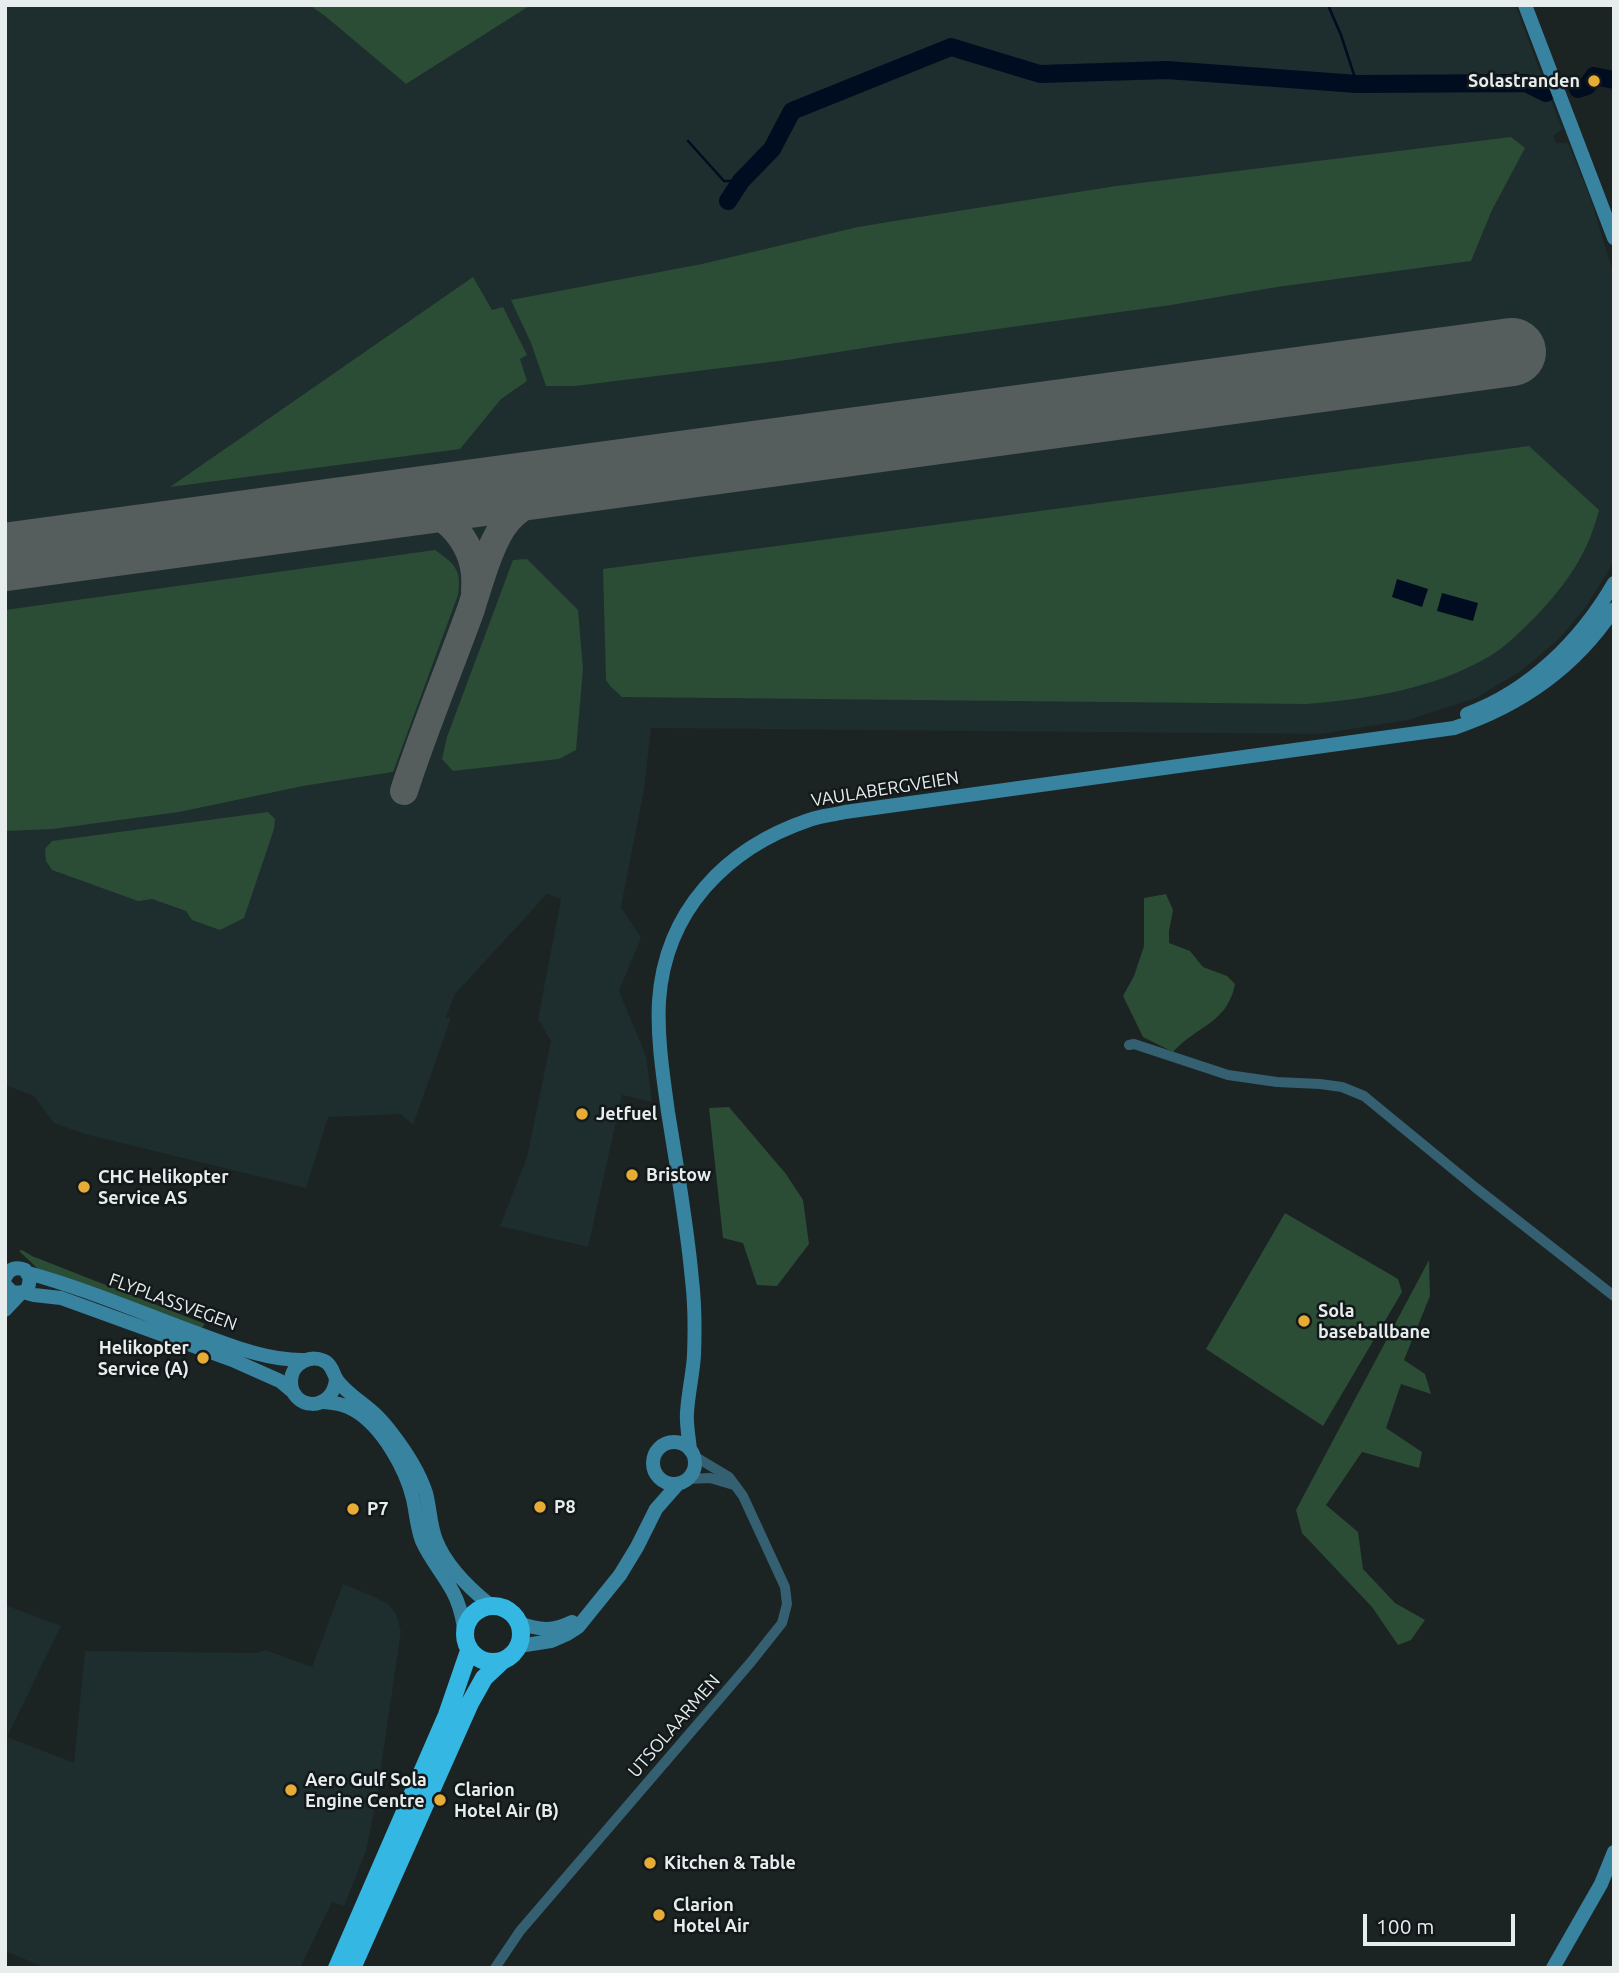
<!DOCTYPE html>
<style>
body{margin:0}
#map{position:relative;width:1619px;height:1973px;overflow:hidden;background:#1c2323;font-family:Ubuntu,sans-serif}
canvas{display:block}
.frame{position:absolute;inset:0;border:7px solid #e7ecec;pointer-events:none}
.scale{position:absolute;left:1363px;top:1914px;width:152px;height:32px;box-sizing:border-box;border:4px solid #e7ecec;border-top:0;padding-left:9px;font-size:21px;line-height:24px;white-space:nowrap;color:#e7ecec;-webkit-text-stroke:5px #13191a;paint-order:stroke}
</style>
<div id="map">
<canvas width="1619" height="1973"></canvas>
<div class="frame"></div>
<div class="scale">100 m</div>
</div>
<script>
const g = document.querySelector('canvas').getContext('2d');
g.lineJoin = 'round';
function fillPath(path, color) { g.fillStyle = color; g.fill(path, 'evenodd'); }
function strokePath(path, color, width, dash) { g.strokeStyle = color; g.lineWidth = width; g.lineCap = dash ? 'butt' : 'round'; g.setLineDash(dash || []); g.stroke(path); }
function label(font, color, halo, rows, align = 'center') {
  g.font = font + ' Ubuntu,sans-serif'; g.lineWidth = 5; g.setLineDash([]); g.textBaseline = 'middle'; g.strokeStyle = halo; g.fillStyle = color; for (const [text, x, y, turn = 0] of rows) {
    g.save(); g.translate(x, y); g.rotate((+turn || 0) * Math.PI / 180); g.textAlign = isNaN(turn) ? turn : align; if (halo) g.strokeText(text, 0, 0); g.fillText(text, 0, 0); g.restore();
  }
}
const built = new Path2D(`
 M 5,5 L 309,5 L 325,16 L 406,84 L 531,5 L 1515,5 L 1562,129 L 1553,136 L 1556,143 L 1568,143 L 1590,197 L 1614,275 L 1614,559 L 1609,570 L 1585,608 L 1559,639 L 1521,671 L 1476,698 L 1408,720 L 1319,734 L 651,728 L 644,789 L 621,907 L 641,938 L 619,991 L 646,1056 L 652,1102 L 622,1095 L 588,1247 L 500,1226 L 527,1157 L 551,1041 L 538,1019 L 561,899 L 547,894 L 455,994 L 446,1017 L 451,1018 L 413,1125 L 401,1114 L 328,1117 L 306,1188 L 85,1134 L 54,1123 L 34,1096 L 5,1085 Z
 M 343,1584 L 372,1596 L 389,1605 L 396,1614 L 401,1631 L 376,1801 L 366,1851 L 344,1906 L 332,1902 L 300,1968 L 46,1968 L 5,1951 L 5,1605 L 61,1626 L 7,1737 L 74,1763 L 85,1651 L 257,1653 L 265,1650 L 312,1667 Z`);
const green = new Path2D(`
 M 309,5 L 531,5 L 406,84 L 325,16 Z
 M 1511,137 L 1525,148 L 1492,210 L 1471,261 L 1277,287 L 1171,305 L 896,343 L 787,360 L 575,386 L 546,386 L 531,343 L 511,300 L 702,264 L 858,227 L 888,222 L 1116,186 Z
 M 473,277 L 492,310 L 503,307 L 527,355 L 520,359 L 527,381 L 501,399 L 460,449 L 170,487 Z
 M 1529,446 L 1599,510 C 1589,551 1567,584 1538,614 C 1523,629 1508,645 1490,656 C 1434,689 1370,699 1306,704 L 622,697 L 611,687 L 606,680 L 603,569 Z
 M 435,550 C 455,564 462,570 458,595 L 393,772 L 303,786 L 179,812 L 53,829 L 5,831 L 5,610 Z
 M 527,559 L 578,610 L 583,669 L 576,750 L 559,759 L 453,771 L 442,759 L 447,737 L 513,560 Z
 M 268,812 L 275,819 L 274,829 L 244,918 L 220,930 L 192,920 L 186,911 L 152,899 L 138,901 L 52,870 L 46,861 L 45,849 L 52,841 Z
 M 1166,894 L 1173,910 L 1169,931 L 1169,943 L 1190,951 L 1203,967 L 1227,976 L 1235,984 C 1228,1023 1196,1026 1173,1052 L 1143,1037 L 1123,996 L 1134,976 L 1144,946 L 1144,898 Z
 M 729,1107 L 786,1174 L 803,1200 L 809,1244 L 777,1286 L 757,1285 L 743,1243 L 723,1238 L 709,1108 Z
 M 1285,1213 L 1398,1279 L 1402,1292 L 1323,1426 L 1206,1349 Z
 M 22,1250 L 32,1256 L 205,1324 L 201,1329 L 38,1269 L 19,1251 Z
 M 1429,1260 L 1430,1296 L 1404,1360 L 1425,1374 L 1431,1394 L 1401,1384 L 1386,1428 L 1422,1452 L 1419,1468 L 1362,1452 L 1326,1505 L 1358,1532 L 1363,1569 L 1395,1603 L 1425,1620 L 1411,1640 L 1398,1645 L 1372,1607 L 1302,1533 L 1296,1510 Z`);
const water = new Path2D(`
 M 1397,579 L 1428,589 L 1422,607 L 1392,597 Z
 M 1442,593 L 1478,603 L 1473,621 L 1437,611 Z`);
const stream = new Path2D(`
 M 1328,5 L 1341,35 L 1357,84
 M 688,141 L 724,181 L 741,181`);
const river = new Path2D(`
 M 1578,89 L 1587,86 L 1594,76 L 1614,80
 M 728,201 L 741,181 L 772,149 L 792,111 L 951,47 L 1040,74 L 1167,70 L 1357,84 L 1526,83 L 1546,93`);
const taxiway = new Path2D(`
 M 403,504 C 447,507 479,546 475,590
 M 404,791 C 424,729 449,670 471,609 C 479,584 491,539 508,520 C 528,497 561,488 589,479`);
const runway = new Path2D(`
 M 5,557 L 1512,352`);
const street = new Path2D(`
 M 1129,1045 L 1134,1044 L 1228,1075 L 1277,1082 L 1320,1084 L 1342,1087 L 1364,1096 L 1476,1188 L 1614,1296
 M 688,1479 L 710,1478 L 734,1485
 M 495,1968 L 520,1931 L 751,1662 L 782,1623 L 787,1604 L 785,1587 L 743,1496 L 729,1477 L 694,1456`);
const secondary = new Path2D(`
 M 1525,5 L 1614,238
 M 1467,714 C 1530,691 1581,640 1614,583
 M 28,1273 C 83,1288 137,1311 191,1331 C 227,1344 266,1361 305,1360
 M 5,1278 C 8,1269 16,1266 25,1270 L 30,1278 L 28,1289 L 21,1293 L 12,1292 L 5,1285
 M 23,1292 L 34,1295 L 61,1298 L 235,1361 L 280,1381 L 293,1392
 M 5,1310 L 21,1293
 M 336,1379 C 333,1413 290,1411 291,1380 C 292,1363 312,1353 326,1362 C 333,1367 333,1374 337,1380 C 347,1394 365,1404 377,1416 C 382,1421 387,1427 391,1432 C 405,1450 419,1471 426,1493 C 430,1508 430,1525 436,1540 C 446,1566 469,1588 490,1605
 M 324,1402 C 335,1403 344,1404 354,1410 C 382,1426 406,1469 413,1499 C 416,1512 417,1528 422,1541 C 430,1559 444,1575 453,1592 C 459,1603 462,1615 464,1628
 M653 1463a21 21 0 1 1 42 0a21 21 0 1 1-42 0Z
 M 690,1450 C 689,1438 686,1424 687,1413 C 688,1393 693,1374 694,1355 C 695,1330 695,1305 692,1280 C 687,1224 677,1168 668,1112 C 663,1075 657,1038 659,1001 C 665,911 726,848 809,820 C 820,816 833,815 845,812 L 1454,728 C 1520,706 1575,668 1614,609
 M 519,1623 C 539,1630 553,1632 572,1622
 M 519,1646 L 551,1641 L 567,1634 L 578,1627 L 620,1575 L 637,1547 L 656,1509 L 678,1484
 M 1553,1968 L 1601,1884 L 1614,1852`);
const highway = new Path2D(`
 M465 1634a28 28 0 1 1 56 0a28 28 0 1 1-56 0Z
 M 337,1968 L 447,1715 L 469,1651
 M 352,1968 L 470,1703 L 484,1678 L 501,1662`);
const markers = [
 [1594,81,7,"#e7ac36"],
 [582,1114,7,"#e7ac36"],
 [632,1175,7,"#e7ac36"],
 [84,1187,7,"#e7ac36"],
 [1304,1321,7,"#e7ac36"],
 [203,1358,7,"#e7ac36"],
 [540,1507,7,"#e7ac36"],
 [353,1509,7,"#e7ac36"],
 [291,1790,7,"#e7ac36"],
 [440,1800,7,"#e7ac36"],
 [650,1863,7,"#e7ac36"],
 [659,1915,7,"#e7ac36"]
];
const poiNames = [
 ["Solastranden",1580,81,"right"],
 ["Jetfuel",596,1114],
 ["Bristow",646,1175],
 ["CHC Helikopter",98,1177],
 ["Service AS",98,1198],
 ["Sola",1318,1311],
 ["baseballbane",1318,1332],
 ["Helikopter",189,1348,"right"],
 ["Service (A)",189,1369,"right"],
 ["P8",554,1507],
 ["P7",367,1509],
 ["Aero Gulf Sola",305,1780],
 ["Engine Centre",305,1801],
 ["Clarion",454,1790],
 ["Hotel Air (B)",454,1811],
 ["Kitchen & Table",664,1863],
 ["Clarion",673,1905],
 ["Hotel Air",673,1926]
];
const streetNames = [
 ["VAULABERGVEIEN",885,789,-9],
 ["FLYPLASSVEGEN",173,1302,20],
 ["UTSOLAARMEN",674,1726,-49]
];
fillPath(built, '#1e2d2e');
fillPath(green, '#2b4c35');
fillPath(water, '#000c20');
strokePath(stream, '#000c20', 2.5);
strokePath(river, '#000c20', 18);
strokePath(taxiway, '#565d5d', 28);
strokePath(runway, '#565d5d', 68);
strokePath(street, '#346071', 10);
strokePath(secondary, '#38839f', 14);
strokePath(highway, '#35b7e3', 18);
for (const [x, y, r, color] of markers) { const dot = new Path2D(); dot.arc(x, y, r, 0, 2 * Math.PI); g.fillStyle = color; g.fill(dot); strokePath(dot, '#13191a', 2.5); }
label('bold 18px', '#e7ecec', '#13191a', poiNames, 'left');
label('18px', '#e7ecec', '#13191a', streetNames);
</script>
